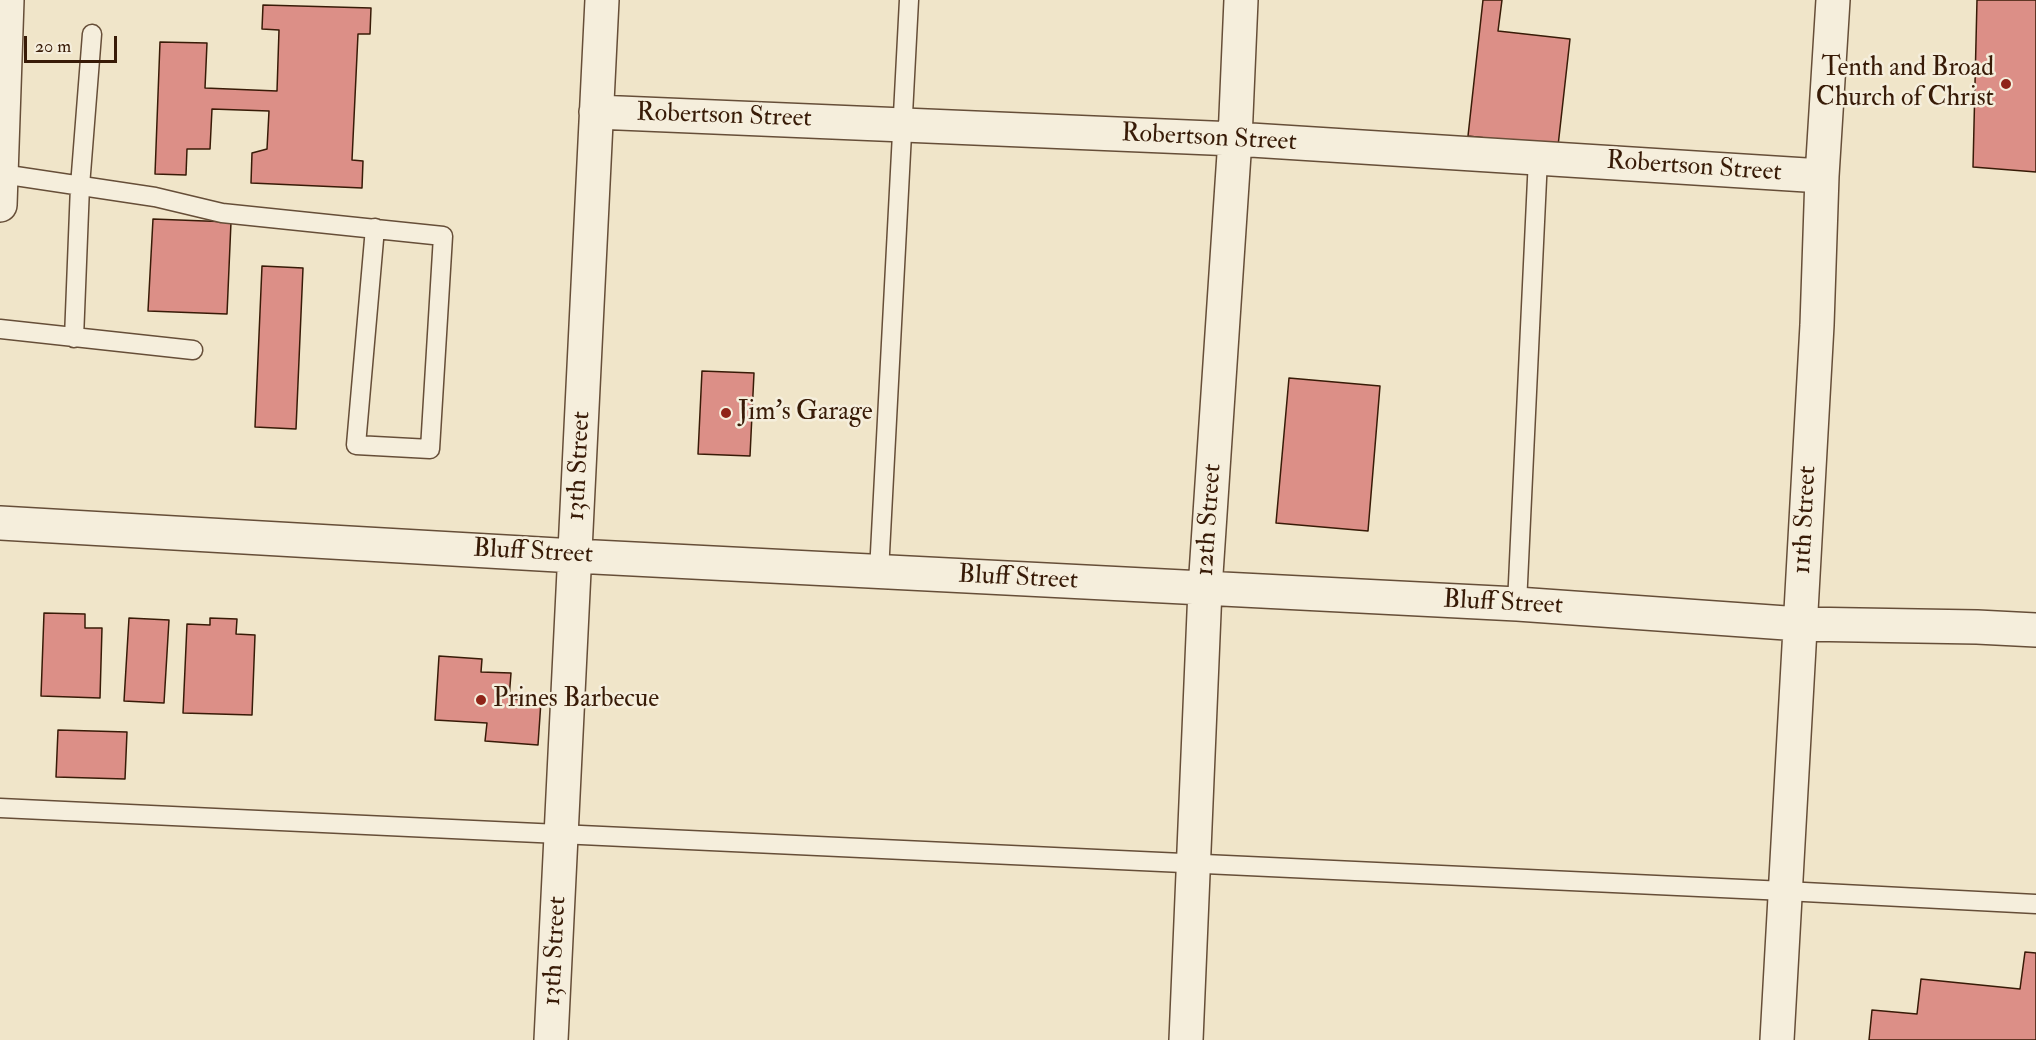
<!DOCTYPE html>
<style>
body{margin:0}
#map{position:relative;width:2036px;height:1040px;overflow:hidden;background:#f0e5c9;font-family:"IM FELL Double Pica",serif}
canvas{display:block}
.scale{position:absolute;left:24px;top:36px;width:93px;height:27px;box-sizing:border-box;border:3px solid #381b07;border-top:0;padding-left:8px;font-size:18px;line-height:21px;white-space:nowrap;color:#381b07;-webkit-text-stroke:4px #f5eedc;paint-order:stroke}
</style>
<div id="map">
<canvas width="2036" height="1040"></canvas>
<div class="scale">20 m</div>
</div>
<script>
const g = document.querySelector('canvas').getContext('2d');
g.lineJoin = 'round';
function fillPath(path, color) { g.fillStyle = color; g.fill(path, 'evenodd'); }
function strokePath(path, color, width, dash) { g.strokeStyle = color; g.lineWidth = width; g.lineCap = dash ? 'butt' : 'round'; g.setLineDash(dash || []); g.stroke(path); }
function label(font, color, halo, rows, align = 'center') {
  g.font = font + ' "IM FELL Double Pica",serif'; g.lineWidth = 5; g.setLineDash([]); g.textBaseline = 'middle'; g.strokeStyle = halo; g.fillStyle = color; for (const [text, x, y, turn = 0] of rows) {
    g.save(); g.translate(x, y); g.rotate((+turn || 0) * Math.PI / 180); g.textAlign = isNaN(turn) ? turn : align; if (halo) g.strokeText(text, 0, 0); g.fillText(text, 0, 0); g.restore();
  }
}
const building = new Path2D(`
 M 1483,0 L 1502,0 L 1498,31 L 1570,39 L 1558,146 L 1468,136 Z
 M 1977,0 L 2036,0 L 2036,172 L 1973,167 Z
 M 263,5 L 371,8 L 370,34 L 358,34 L 352,160 L 363,161 L 362,188 L 251,183 L 252,153 L 267,149 L 269,111 L 212,109 L 210,149 L 187,149 L 186,175 L 155,174 L 160,42 L 207,43 L 205,88 L 277,91 L 279,30 L 262,29 Z
 M 153,219 L 231,222 L 227,314 L 148,311 Z
 M 262,266 L 303,268 L 296,429 L 255,427 Z
 M 702,371 L 754,373 L 750,456 L 698,454 Z
 M 1289,378 L 1380,386 L 1368,531 L 1276,523 Z
 M 44,613 L 85,614 L 85,628 L 102,628 L 100,698 L 41,696 Z
 M 129,618 L 169,620 L 164,703 L 124,701 Z
 M 210,618 L 237,619 L 236,634 L 255,635 L 252,715 L 183,713 L 187,624 L 210,625 Z
 M 439,656 L 482,659 L 481,672 L 511,673 L 509,699 L 541,701 L 538,745 L 485,741 L 487,723 L 435,720 Z
 M 58,730 L 127,732 L 125,779 L 56,777 Z
 M 2025,952 L 2036,953 L 2036,1040 L 1869,1040 L 1872,1010 L 1917,1014 L 1921,979 L 2020,989 Z`);
const lane = new Path2D(`
 M 2,174 L 155,197 L 222,213 L 443,236 L 430,449 L 356,445 L 375,228
 M 0,329 L 193,350
 M 74,338 L 80,186 L 92,34
 M 879,572 L 909,0
 M 1517,604 L 1538,158
 M 0,808 L 1785,891 L 2036,904`);
const street = new Path2D(`
 M 596,112 L 1235,139 L 1822,176
 M 0,205 L 7,0
 M 0,523 L 575,556 L 1517,604 L 1800,624 L 1977,627 L 2036,630
 M 551,1040 L 602,0
 M 1186,1040 L 1205,589 L 1235,139 L 1241,0
 M 1777,1040 L 1817,325 L 1822,176 L 1833,0`);
const markers = [
 [2006,84,6,"#8f2418"],
 [726,413,6,"#8f2418"],
 [481,700,6,"#8f2418"]
];
const poiNames = [
 ["Tenth and Broad",1994,69,"right"],
 ["Church of Christ",1994,99,"right"],
 ["Jim's Garage",738,413],
 ["Prines Barbecue",493,700]
];
const streetNames = [
 ["Robertson Street",724,117,2],
 ["Robertson Street",1209,139,3],
 ["Robertson Street",1694,168,4],
 ["13th Street",580,466,-87],
 ["12th Street",1210,520,-86],
 ["11th Street",1806,520,-87],
 ["Bluff Street",533,553,3],
 ["Bluff Street",1018,579,3],
 ["Bluff Street",1503,604,3],
 ["13th Street",556,951,-87]
];
fillPath(building, '#dc8f87');
strokePath(building, '#381b07', 1.5);
strokePath(lane, '#664e38', 21);
strokePath(street, '#664e38', 36);
strokePath(lane, '#f5eedc', 18);
strokePath(street, '#f5eedc', 33);
for (const [x, y, r, color] of markers) { const dot = new Path2D(); dot.arc(x, y, r, 0, 2 * Math.PI); g.fillStyle = color; g.fill(dot); strokePath(dot, '#f5eedc', 2); }
label('26px', '#381b07', '#f5eedc', poiNames, 'left');
label('26px', '#381b07', '#f5eedc', streetNames);
</script>
